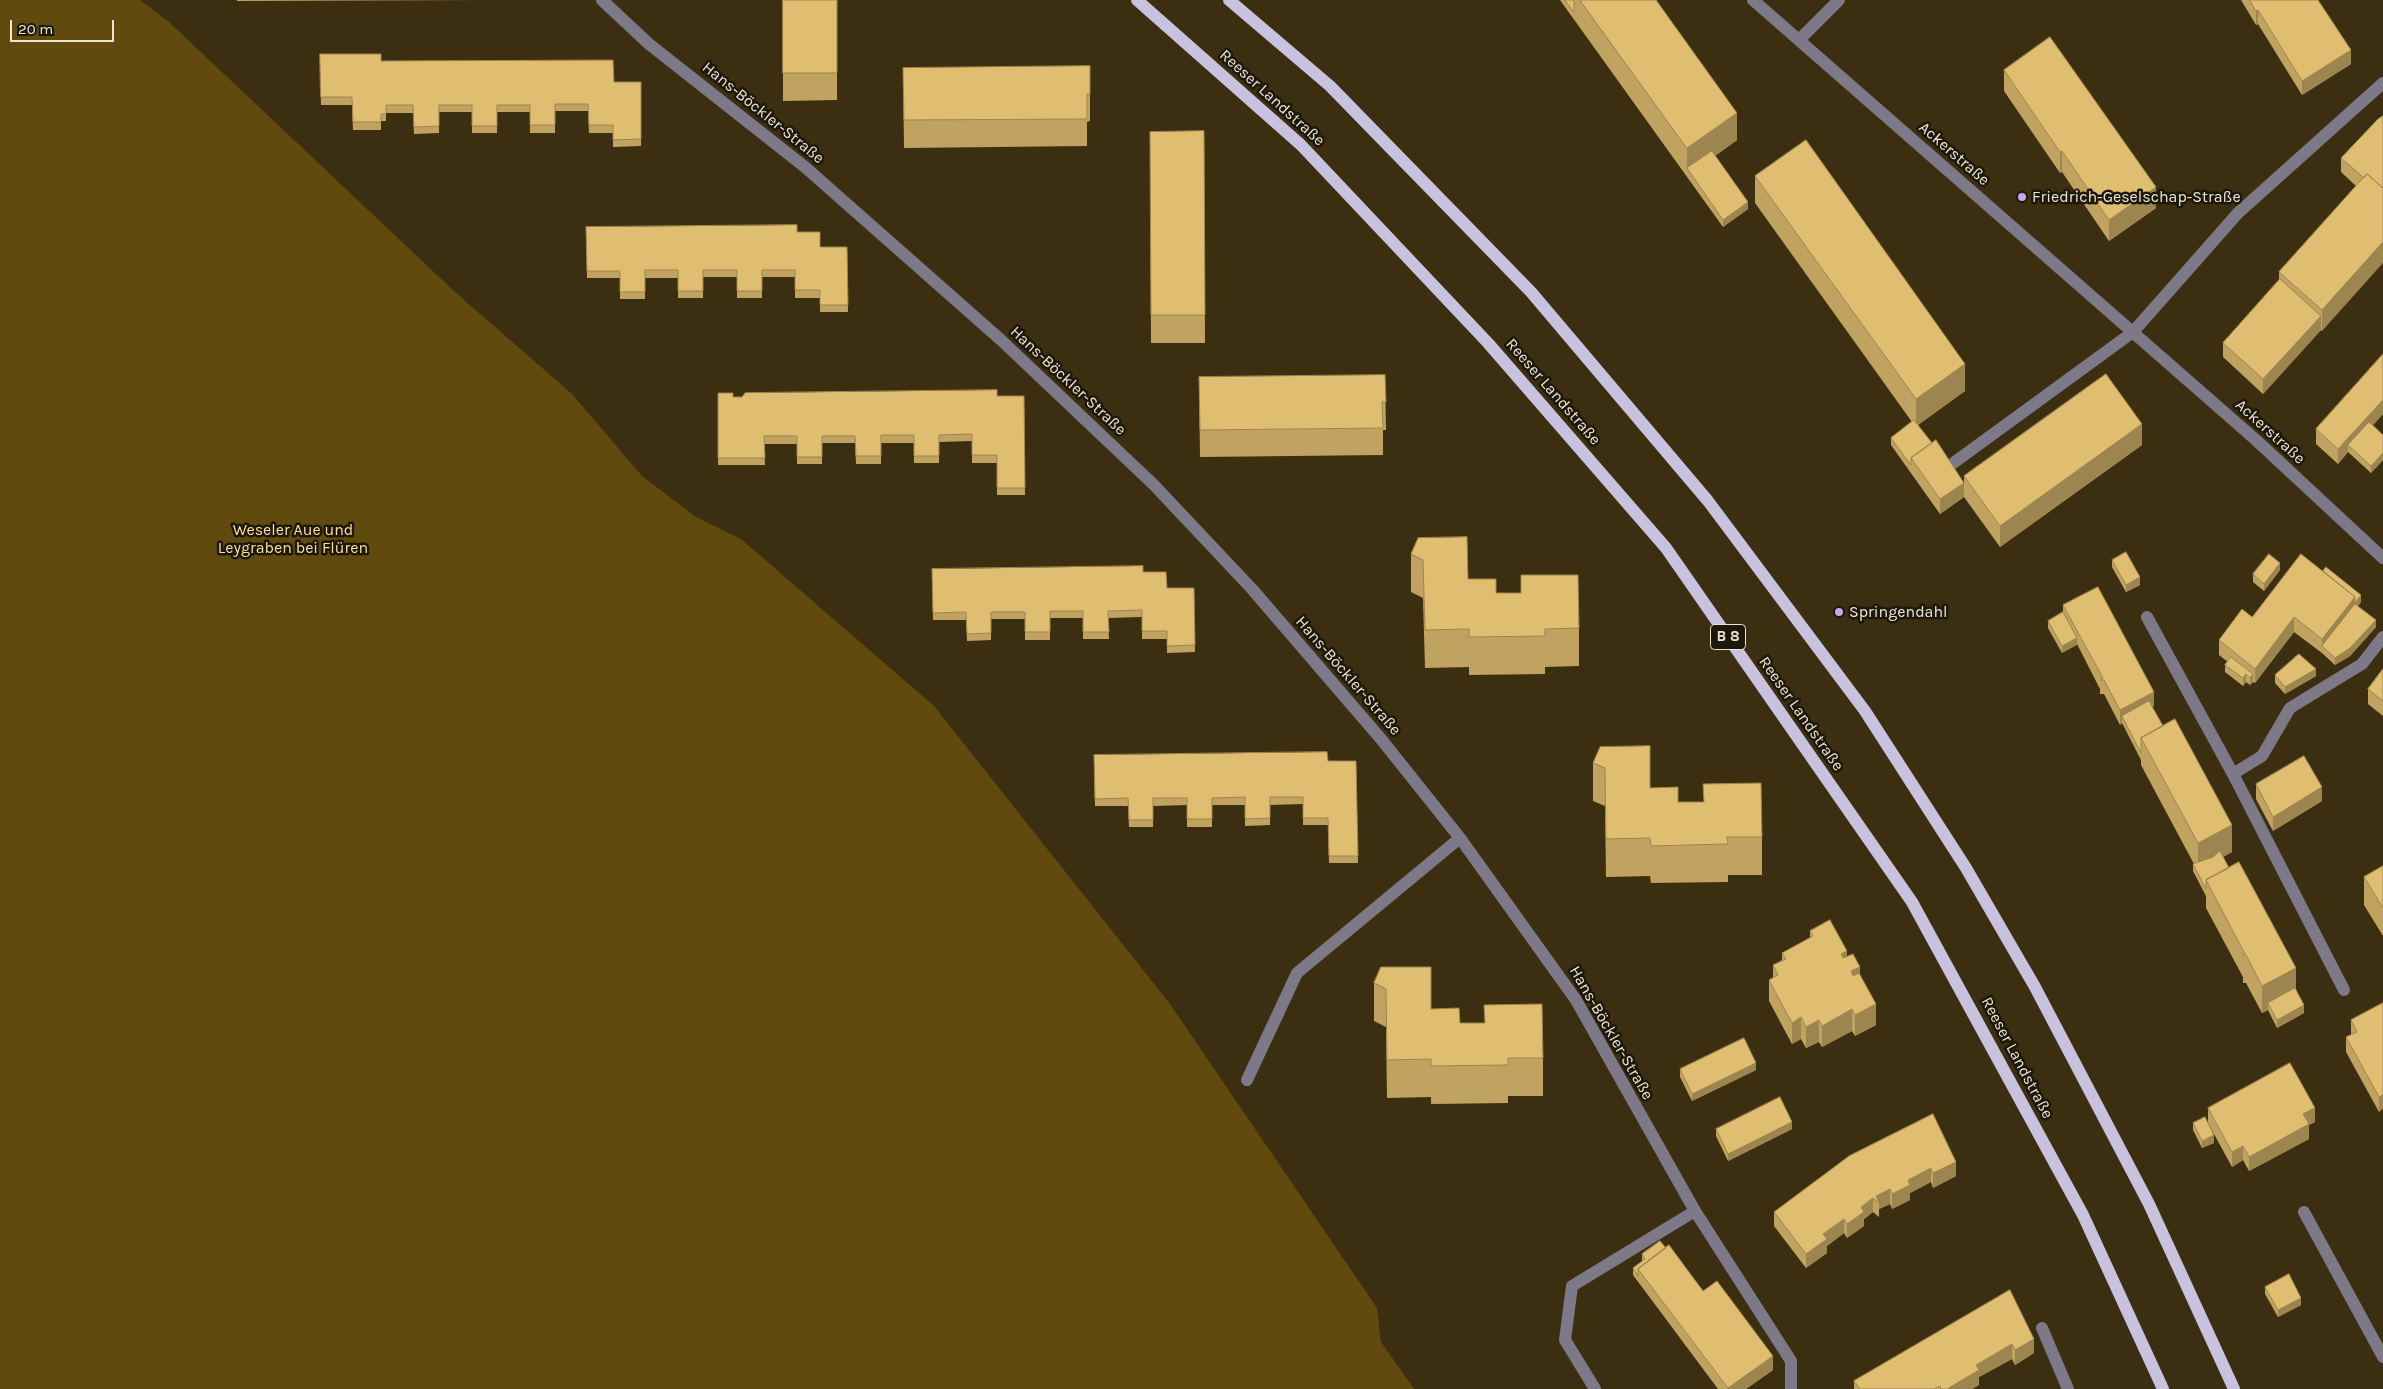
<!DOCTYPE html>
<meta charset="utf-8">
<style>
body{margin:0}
#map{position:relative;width:2383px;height:1389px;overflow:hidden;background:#3c2f11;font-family:Karla,sans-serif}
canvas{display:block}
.scale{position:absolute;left:10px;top:20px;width:104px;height:22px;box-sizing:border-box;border:2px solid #ede5d4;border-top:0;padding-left:6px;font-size:15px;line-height:18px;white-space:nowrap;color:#ede5d4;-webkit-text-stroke:4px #1e180c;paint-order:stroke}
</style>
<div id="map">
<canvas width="2383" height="1389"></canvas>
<div class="scale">20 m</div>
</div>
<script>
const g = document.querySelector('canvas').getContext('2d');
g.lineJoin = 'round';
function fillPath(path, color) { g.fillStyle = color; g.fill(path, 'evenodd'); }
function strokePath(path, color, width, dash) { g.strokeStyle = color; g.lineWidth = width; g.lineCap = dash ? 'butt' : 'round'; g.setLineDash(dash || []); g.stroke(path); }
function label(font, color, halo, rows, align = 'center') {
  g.font = font + ' Karla,sans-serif'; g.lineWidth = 5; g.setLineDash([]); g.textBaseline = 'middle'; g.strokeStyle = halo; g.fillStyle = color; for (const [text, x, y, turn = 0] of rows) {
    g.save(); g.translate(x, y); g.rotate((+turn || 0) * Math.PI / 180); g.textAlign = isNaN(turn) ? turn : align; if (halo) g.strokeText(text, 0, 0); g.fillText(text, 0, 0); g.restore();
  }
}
const green = new Path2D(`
 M 0,0 L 140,0 L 169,22 L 455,292 L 572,394 L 642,476 L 696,517 L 741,539 L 934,706 L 1170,1004 L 1377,1308 L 1381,1342 L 1414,1389 L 0,1389 Z`);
const minor = new Path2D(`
 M 602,0 L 649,44 L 805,167 L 1001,340 L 1154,485 L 1252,589 L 1381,739 L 1460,838 L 1576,1000 L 1695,1211 L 1791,1361 L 1791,1389
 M 1753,0 L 2256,440 L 2383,558
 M 1799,40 L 1839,0
 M 1952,464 L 2133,332 L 2238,213 L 2383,83
 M 2147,617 L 2233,774 L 2344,990
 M 2233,774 L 2262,756 L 2290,708 L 2362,664 L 2383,637
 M 1247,1080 L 1297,973 L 1460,838
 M 2304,1212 L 2383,1357
 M 2042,1328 L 2068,1389
 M 1595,1389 L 1565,1340 L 1572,1286 L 1695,1211`);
const major = new Path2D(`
 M 1137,0 L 1301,145 L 1488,343 L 1666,548 L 1912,902 L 2083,1215 L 2163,1389
 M 1229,0 L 1330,86 L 1531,292 L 1708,501 L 1865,711 L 1966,868 L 2035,987 L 2149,1204 L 2234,1389`);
const wall = new Path2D(`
 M 237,0 L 478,0 L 237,1 Z
 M 783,0 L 837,0 L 837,100 L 783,101 Z
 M 1560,0 L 1656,0 L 1737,140 L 1715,156 L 1748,209 L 1723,227 Z
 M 2241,0 L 2318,0 L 2351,64 L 2302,95 L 2258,24 L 2256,25 Z
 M 320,54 L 381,61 L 614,82 L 641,82 L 641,146 L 613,147 L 613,133 L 589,133 L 588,111 L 555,111 L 555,133 L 530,133 L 530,112 L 497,112 L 497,133 L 472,133 L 472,112 L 439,112 L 439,133 L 414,134 L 413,113 L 386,113 L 386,121 L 381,121 L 381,130 L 353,130 L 352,105 L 321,105 Z
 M 1090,66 L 1090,121 L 1087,122 L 1087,146 L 904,148 L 903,68 Z
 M 2004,70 L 2156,208 L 2109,241 L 2062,172 L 2060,173 L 2004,91 Z
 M 2383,116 L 2322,331 L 2321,330 L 2263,394 L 2223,357 L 2223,343 L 2279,280 L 2279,272 L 2356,186 L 2341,172 L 2341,158 Z
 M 1204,131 L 1205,343 L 1151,343 L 1150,132 Z
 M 1755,176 L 1965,391 L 1918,425 L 1964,497 L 1940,514 L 1891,445 L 1891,438 L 1912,422 L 1755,203 Z
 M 586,227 L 797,232 L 820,247 L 847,247 L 848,312 L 820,312 L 820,298 L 795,298 L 795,277 L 762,277 L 762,298 L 737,298 L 737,277 L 703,277 L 703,298 L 678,298 L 678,278 L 645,278 L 645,299 L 620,299 L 620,278 L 587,278 Z
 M 1385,375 L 1386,430 L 1383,430 L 1383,455 L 1200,457 L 1199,377 Z
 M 718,393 L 733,397 L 1024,396 L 1025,495 L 997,495 L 997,463 L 972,463 L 972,441 L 939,442 L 939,463 L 914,463 L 914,443 L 881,443 L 881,464 L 856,464 L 855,443 L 822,443 L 822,464 L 797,464 L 797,444 L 764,444 L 765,465 L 718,465 Z
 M 2383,414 L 2373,425 L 2383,435 L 2383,460 L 2371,473 L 2348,452 L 2338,464 L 2316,444 L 2316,429 Z
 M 2142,445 L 2000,547 L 1964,497 L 1964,476 Z
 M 1411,554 L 1468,579 L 1496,593 L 1579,628 L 1579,666 L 1545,667 L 1545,674 L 1469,675 L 1469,667 L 1425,668 L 1423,598 L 1411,592 Z
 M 2112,560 L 2140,585 L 2126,592 L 2112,567 Z
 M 932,569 L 1143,572 L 1167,588 L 1194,588 L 1195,652 L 1167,653 L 1167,639 L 1142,639 L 1142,617 L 1108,618 L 1109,639 L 1083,639 L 1083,618 L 1050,618 L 1050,640 L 1025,640 L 1025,619 L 991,619 L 991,640 L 967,641 L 966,620 L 933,620 Z
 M 2280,570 L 2264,591 L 2253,582 L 2253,574 Z
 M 2361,602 L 2358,606 L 2376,627 L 2350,656 L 2335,665 L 2322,653 L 2294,632 L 2255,683 L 2253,682 L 2250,685 L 2246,682 L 2243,686 L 2225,672 L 2225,665 L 2228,662 L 2219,655 L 2219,640 L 2252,617 Z
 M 2063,605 L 2154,706 L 2152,707 L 2232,852 L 2223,857 L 2296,989 L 2304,1013 L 2277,1028 L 2268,1010 L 2262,1013 L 2246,983 L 2243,983 L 2243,977 L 2206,908 L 2206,896 L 2193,871 L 2193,864 L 2194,864 L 2141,765 L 2141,760 L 2122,723 L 2120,725 L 2104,694 L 2100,694 L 2100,689 L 2077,644 L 2062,653 L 2048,628 L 2048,621 L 2063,613 Z
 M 2383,669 L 2383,716 L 2368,704 L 2368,689 Z
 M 2275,675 L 2316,676 L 2285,694 L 2275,683 Z
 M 1094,755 L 1328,761 L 1356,761 L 1358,863 L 1329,863 L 1328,825 L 1303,825 L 1303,804 L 1270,805 L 1270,825 L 1245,826 L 1245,805 L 1212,805 L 1212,827 L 1187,827 L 1187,805 L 1153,806 L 1153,827 L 1129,827 L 1128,806 L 1095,806 Z
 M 1593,763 L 1678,802 L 1762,837 L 1762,875 L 1728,875 L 1728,882 L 1651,883 L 1650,876 L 1606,877 L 1605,806 L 1593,801 Z
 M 2256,784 L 2322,801 L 2273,831 L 2256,799 Z
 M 2383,866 L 2383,936 L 2364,905 L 2364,877 Z
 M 1810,931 L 1847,956 L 1860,975 L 1876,1025 L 1855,1036 L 1852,1031 L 1822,1047 L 1819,1042 L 1806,1048 L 1801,1039 L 1792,1044 L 1769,1001 L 1769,980 L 1773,978 L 1773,965 L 1782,960 L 1782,953 L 1810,938 Z
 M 1374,983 L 1431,1009 L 1460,1023 L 1543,1058 L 1543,1096 L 1508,1096 L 1508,1103 L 1431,1104 L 1431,1097 L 1387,1098 L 1386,1027 L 1374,1021 Z
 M 2383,1003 L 2379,1112 L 2346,1052 L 2346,1037 L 2351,1035 L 2351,1020 Z
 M 1680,1069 L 1756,1070 L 1692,1101 L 1680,1077 Z
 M 2208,1108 L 2315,1122 L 2309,1125 L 2309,1139 L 2249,1171 L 2243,1160 L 2232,1167 L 2208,1123 L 2214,1143 L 2202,1148 L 2193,1130 L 2193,1123 L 2208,1122 Z
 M 1933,1114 L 1956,1176 L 1933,1188 L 1931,1182 L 1910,1193 L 1910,1200 L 1892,1209 L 1890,1204 L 1879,1209 L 1879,1217 L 1873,1212 L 1864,1219 L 1864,1226 L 1847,1238 L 1844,1233 L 1827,1246 L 1827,1253 L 1806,1268 L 1774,1226 L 1774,1212 Z
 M 1716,1129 L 1792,1129 L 1728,1161 L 1716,1136 Z
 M 1666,1248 L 1773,1370 L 1746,1389 L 1718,1389 L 1633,1275 L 1633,1268 L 1642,1261 L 1642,1254 Z
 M 2265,1287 L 2301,1305 L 2278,1317 L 2265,1294 Z
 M 2010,1290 L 2034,1353 L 2015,1365 L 2012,1359 L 1979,1377 L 1979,1385 L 1972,1389 L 1854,1389 L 1854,1381 Z`);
const shadedWall = new Path2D(`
 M 2258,10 L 2258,24 L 2256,25 L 2256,11 Z
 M 2351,50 L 2351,64 L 2302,95 L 2302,81 Z
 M 1737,113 L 1737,140 L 1690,173 L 1687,168 L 1687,148 Z
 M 2062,151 L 2062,172 L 2060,173 L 2060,152 Z
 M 2156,187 L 2156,208 L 2109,241 L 2109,220 Z
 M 1748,202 L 1748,209 L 1723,227 L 1723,220 Z
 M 2383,242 L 2383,263 L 2322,331 L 2322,310 Z
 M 2321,316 L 2321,330 L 2263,394 L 2263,379 Z
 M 1965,364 L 1965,391 L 1916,426 L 1916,399 Z
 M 2383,400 L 2383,414 L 2352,448 L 2348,445 L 2348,452 L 2338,464 L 2338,449 Z
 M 2142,424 L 2142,445 L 2000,547 L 2000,526 Z
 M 2383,453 L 2383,460 L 2371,473 L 2371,466 Z
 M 1964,483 L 1964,497 L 1940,514 L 1940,499 Z
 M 2280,563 L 2280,570 L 2264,591 L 2264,584 Z
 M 2140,577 L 2140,585 L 2126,592 L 2126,585 Z
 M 2361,595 L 2361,602 L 2355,610 L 2322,646 L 2322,639 L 2355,597 Z
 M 2294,617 L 2294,632 L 2255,683 L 2255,669 Z
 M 2376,620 L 2376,627 L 2350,656 L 2335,665 L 2335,658 Z
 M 2077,638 L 2077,645 L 2062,653 L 2062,646 Z
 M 2316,669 L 2316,676 L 2285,694 L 2285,687 Z
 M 2246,674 L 2246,682 L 2243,686 L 2243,678 Z
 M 2253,674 L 2253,682 L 2250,685 L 2250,678 Z
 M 2154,692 L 2154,706 L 2125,722 L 2122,716 L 2122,723 L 2120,725 L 2120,710 Z
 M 2322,787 L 2322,801 L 2273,831 L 2273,817 Z
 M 2232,825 L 2232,852 L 2198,871 L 2198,843 Z
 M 1847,951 L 1847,973 L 1841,954 Z
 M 1860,967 L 1860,988 L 1851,971 Z
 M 2296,968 L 2296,995 L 2268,1003 L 2268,1010 L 2262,1013 L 2262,986 Z
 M 1876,1004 L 1876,1025 L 1855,1036 L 1855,1015 Z
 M 2304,1005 L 2304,1013 L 2277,1028 L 2277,1020 Z
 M 1852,1009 L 1852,1031 L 1822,1047 L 1822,1026 Z
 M 1801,1017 L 1801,1039 L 1792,1044 L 1792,1023 Z
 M 1819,1020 L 1819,1042 L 1806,1048 L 1806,1027 Z
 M 1756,1063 L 1756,1070 L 1692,1101 L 1692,1094 Z
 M 2383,1095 L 2383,1109 L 2379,1112 L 2379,1097 Z
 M 2315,1108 L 2315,1122 L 2309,1125 L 2309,1139 L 2249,1171 L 2249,1157 L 2303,1114 Z
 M 1792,1122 L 1792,1129 L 1728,1161 L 1728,1154 Z
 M 2214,1135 L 2214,1143 L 2202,1148 L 2202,1141 Z
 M 2243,1146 L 2243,1160 L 2232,1167 L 2232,1152 Z
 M 1956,1162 L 1956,1176 L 1933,1188 L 1933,1173 Z
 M 1931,1168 L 1931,1182 L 1910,1193 L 1910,1200 L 1892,1209 L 1892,1194 L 1908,1180 Z
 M 1890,1189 L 1890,1204 L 1879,1209 L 1879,1203 L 1876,1196 Z
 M 1873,1198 L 1873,1212 L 1864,1219 L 1864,1226 L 1847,1238 L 1847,1224 L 1861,1207 Z
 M 1844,1219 L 1844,1233 L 1827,1246 L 1827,1253 L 1806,1268 L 1806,1254 L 1823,1234 Z
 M 2301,1298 L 2301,1305 L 2278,1317 L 2278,1310 Z
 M 2034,1339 L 2034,1353 L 2015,1365 L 2015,1350 Z
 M 2012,1344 L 2012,1359 L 1979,1377 L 1979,1385 L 1972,1389 L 1947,1389 L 1976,1365 Z
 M 1773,1356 L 1773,1370 L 1746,1389 L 1728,1389 L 1728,1388 Z`);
const building = new Path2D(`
 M 783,0 L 837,0 L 837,73 L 783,73 Z
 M 1565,0 L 1574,0 L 1574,12 Z
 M 1580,0 L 1656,0 L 1737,113 L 1687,148 Z
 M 2250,0 L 2318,0 L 2351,50 L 2302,81 L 2258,10 L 2256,11 Z
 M 2050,37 L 2156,187 L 2109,220 L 2062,151 L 2060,152 L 2004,70 Z
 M 320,54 L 381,54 L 381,61 L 613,60 L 614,82 L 641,82 L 641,139 L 613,140 L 613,125 L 589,125 L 588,104 L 555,104 L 555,125 L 530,125 L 530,105 L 497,105 L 497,126 L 472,126 L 472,105 L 439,105 L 439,126 L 414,127 L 413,105 L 386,105 L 386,114 L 381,114 L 381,122 L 353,122 L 352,97 L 321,97 Z
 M 1090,66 L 1090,94 L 1087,94 L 1087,119 L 904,120 L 903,68 Z
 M 2383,116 L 2383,188 L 2367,174 L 2364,178 L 2341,158 L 2378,119 Z
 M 1204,131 L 1205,315 L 1151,315 L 1150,132 Z
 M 1806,140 L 1965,364 L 1916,399 L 1755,176 Z
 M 1712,151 L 1748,202 L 1723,220 L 1687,168 Z
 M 2367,174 L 2383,188 L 2383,242 L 2322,310 L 2279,272 Z
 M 797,225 L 797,232 L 820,232 L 820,247 L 847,247 L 848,305 L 820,305 L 820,290 L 795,290 L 795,270 L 762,270 L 762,291 L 737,291 L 737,270 L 703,270 L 703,291 L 678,291 L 678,270 L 645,270 L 645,292 L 620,292 L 620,271 L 587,271 L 586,227 Z
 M 2280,279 L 2321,316 L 2263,379 L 2223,343 Z
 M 2383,354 L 2383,400 L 2338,449 L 2316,429 Z
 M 2106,374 L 2142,424 L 2000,526 L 1964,476 Z
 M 1385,375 L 1386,402 L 1382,402 L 1383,428 L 1200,430 L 1199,377 Z
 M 997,390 L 997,396 L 1024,396 L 1025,488 L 997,488 L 997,455 L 972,455 L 972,434 L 939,435 L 939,456 L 914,456 L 914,435 L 881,435 L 881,456 L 856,456 L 855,436 L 822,436 L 822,457 L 797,457 L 797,436 L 764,436 L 765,458 L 718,458 L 718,393 L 733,393 L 733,397 L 742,397 L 745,393 Z
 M 1914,420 L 1932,443 L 1911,458 L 1911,465 L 1891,438 Z
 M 2369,422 L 2383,435 L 2383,453 L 2371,466 L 2348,445 Z
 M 1936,440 L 1964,483 L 1940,499 L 1911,458 Z
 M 1467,537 L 1468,579 L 1496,579 L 1496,593 L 1521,593 L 1521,575 L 1578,575 L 1579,628 L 1545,629 L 1545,636 L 1469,637 L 1469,629 L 1425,630 L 1423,560 L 1411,554 L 1418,538 Z
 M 2126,552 L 2140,577 L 2126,585 L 2112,560 Z
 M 2269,554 L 2280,563 L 2264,584 L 2253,574 Z
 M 2301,554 L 2355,597 L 2322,639 L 2294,617 L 2255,669 L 2219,640 L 2242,609 L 2252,617 Z
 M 1143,566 L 1143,572 L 1166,572 L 1167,588 L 1194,588 L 1195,645 L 1167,646 L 1167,631 L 1142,631 L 1142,610 L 1108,611 L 1109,632 L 1083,632 L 1083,611 L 1050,611 L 1050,632 L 1025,632 L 1025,612 L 991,612 L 991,633 L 967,634 L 966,612 L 933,613 L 932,569 Z
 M 2326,567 L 2361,595 L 2355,603 L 2355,597 L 2323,571 Z
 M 2098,587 L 2154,692 L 2120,710 L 2104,680 L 2100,680 L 2103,678 L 2063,605 Z
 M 2355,604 L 2376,620 L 2350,648 L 2335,658 L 2322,646 Z
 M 2063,612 L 2077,638 L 2062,646 L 2048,621 Z
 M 2299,654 L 2316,669 L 2285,687 L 2275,675 Z
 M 2231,657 L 2253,674 L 2250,678 L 2246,674 L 2243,678 L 2225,665 Z
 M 2383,669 L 2383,701 L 2368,689 Z
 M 2149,701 L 2163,726 L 2141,738 L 2141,753 L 2122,716 Z
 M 2175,719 L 2232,825 L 2198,843 L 2141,738 Z
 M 1650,746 L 1650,788 L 1678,787 L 1678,802 L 1704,802 L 1703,784 L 1761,783 L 1762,837 L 1727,837 L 1728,844 L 1651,846 L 1650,838 L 1606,839 L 1605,768 L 1593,763 L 1600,747 Z
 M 1327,752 L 1328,761 L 1356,761 L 1358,856 L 1329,856 L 1328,818 L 1303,818 L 1303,797 L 1270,797 L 1270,818 L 1245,819 L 1245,797 L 1212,798 L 1212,819 L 1187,819 L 1187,798 L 1153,798 L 1153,820 L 1129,820 L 1128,798 L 1095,799 L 1094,755 Z
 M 2304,756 L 2322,787 L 2273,817 L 2256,784 Z
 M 2220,851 L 2229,868 L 2206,880 L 2206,889 L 2193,864 L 2213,857 Z
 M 2239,862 L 2296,968 L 2262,986 L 2246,955 L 2243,955 L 2245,954 L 2206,880 Z
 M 2383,866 L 2383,908 L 2364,877 Z
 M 1830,920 L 1847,951 L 1841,954 L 1843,958 L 1853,954 L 1860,967 L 1851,971 L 1853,976 L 1859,973 L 1876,1004 L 1855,1015 L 1852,1009 L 1822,1026 L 1819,1020 L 1806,1027 L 1801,1017 L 1792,1023 L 1769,980 L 1778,975 L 1773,965 L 1786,959 L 1782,953 L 1813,936 L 1810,931 Z
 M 1381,967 L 1431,967 L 1431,1009 L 1459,1008 L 1460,1023 L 1485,1023 L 1484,1005 L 1542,1004 L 1543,1058 L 1508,1058 L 1508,1065 L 1431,1066 L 1431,1059 L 1387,1060 L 1386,989 L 1374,983 Z
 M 2295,988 L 2304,1005 L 2277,1020 L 2268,1003 Z
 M 2383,1003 L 2383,1095 L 2379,1097 L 2346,1037 L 2357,1032 L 2351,1020 Z
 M 1744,1038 L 1756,1063 L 1692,1094 L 1680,1069 Z
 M 2290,1063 L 2315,1108 L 2303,1114 L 2309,1124 L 2249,1157 L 2243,1146 L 2232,1152 L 2208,1108 Z
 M 1780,1097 L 1792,1122 L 1728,1154 L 1716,1129 Z
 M 1933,1114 L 1956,1162 L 1933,1173 L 1931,1168 L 1908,1180 L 1910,1185 L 1892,1194 L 1890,1189 L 1876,1196 L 1879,1203 L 1873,1198 L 1861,1207 L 1864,1212 L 1847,1224 L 1844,1219 L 1823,1234 L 1827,1239 L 1806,1254 L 1774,1212 L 1849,1156 Z
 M 2205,1117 L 2214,1135 L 2202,1141 L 2193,1123 Z
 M 1660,1241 L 1666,1248 L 1638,1269 L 1638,1276 L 1633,1268 L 1645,1259 L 1642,1254 Z
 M 1669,1245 L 1703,1291 L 1717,1281 L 1773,1356 L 1728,1388 L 1638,1269 Z
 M 2289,1274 L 2301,1298 L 2278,1310 L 2265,1287 Z
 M 2010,1290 L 2034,1339 L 2015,1350 L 2012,1344 L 1976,1365 L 1979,1370 L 1947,1389 L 1941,1389 L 1940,1386 L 1934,1389 L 1860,1389 L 1854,1381 Z`);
const markers = [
 [2022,197,5,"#bfa9f4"],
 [1839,612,5,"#bfa9f4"]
];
const shields = [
 [1728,637,35]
];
const shieldNames = [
 ["B 8",1728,637]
];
const streetNames = [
 ["Reeser Landstraße",1272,98,42],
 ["Hans-Böckler-Straße",763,113,39],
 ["Ackerstraße",1954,154,41],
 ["Hans-Böckler-Straße",1068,381,43],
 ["Reeser Landstraße",1553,392,49],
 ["Ackerstraße",2270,432,42],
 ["Hans-Böckler-Straße",1348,676,49],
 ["Reeser Landstraße",1801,714,55],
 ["Hans-Böckler-Straße",1611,1033,60],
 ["Reeser Landstraße",2017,1058,62]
];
const poiNames = [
 ["Friedrich-Geselschap-Straße",2032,197],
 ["Springendahl",1849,612]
];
const parkNames = [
 ["Weseler Aue und",293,530],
 ["Leygraben bei Flüren",293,548]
];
fillPath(green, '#614a0d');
strokePath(minor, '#7d7988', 12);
strokePath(major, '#c9c2df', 12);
fillPath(wall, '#c1a361');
fillPath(shadedWall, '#9d854f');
fillPath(building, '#e0be71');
strokePath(building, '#9d854f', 1);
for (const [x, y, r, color] of markers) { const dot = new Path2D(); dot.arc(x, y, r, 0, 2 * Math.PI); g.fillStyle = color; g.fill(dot); strokePath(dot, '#1e180c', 2); }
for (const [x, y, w] of shields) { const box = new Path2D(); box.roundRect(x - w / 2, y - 12.5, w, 25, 4); g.fillStyle = '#1e180c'; g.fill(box); strokePath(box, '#ede5d4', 1); }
label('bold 15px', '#ede5d4', null, shieldNames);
label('16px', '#ede5d4', '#1e180c', streetNames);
label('16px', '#ede5d4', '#1e180c', poiNames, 'left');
label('16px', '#fadfa5', '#1e180c', parkNames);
</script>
